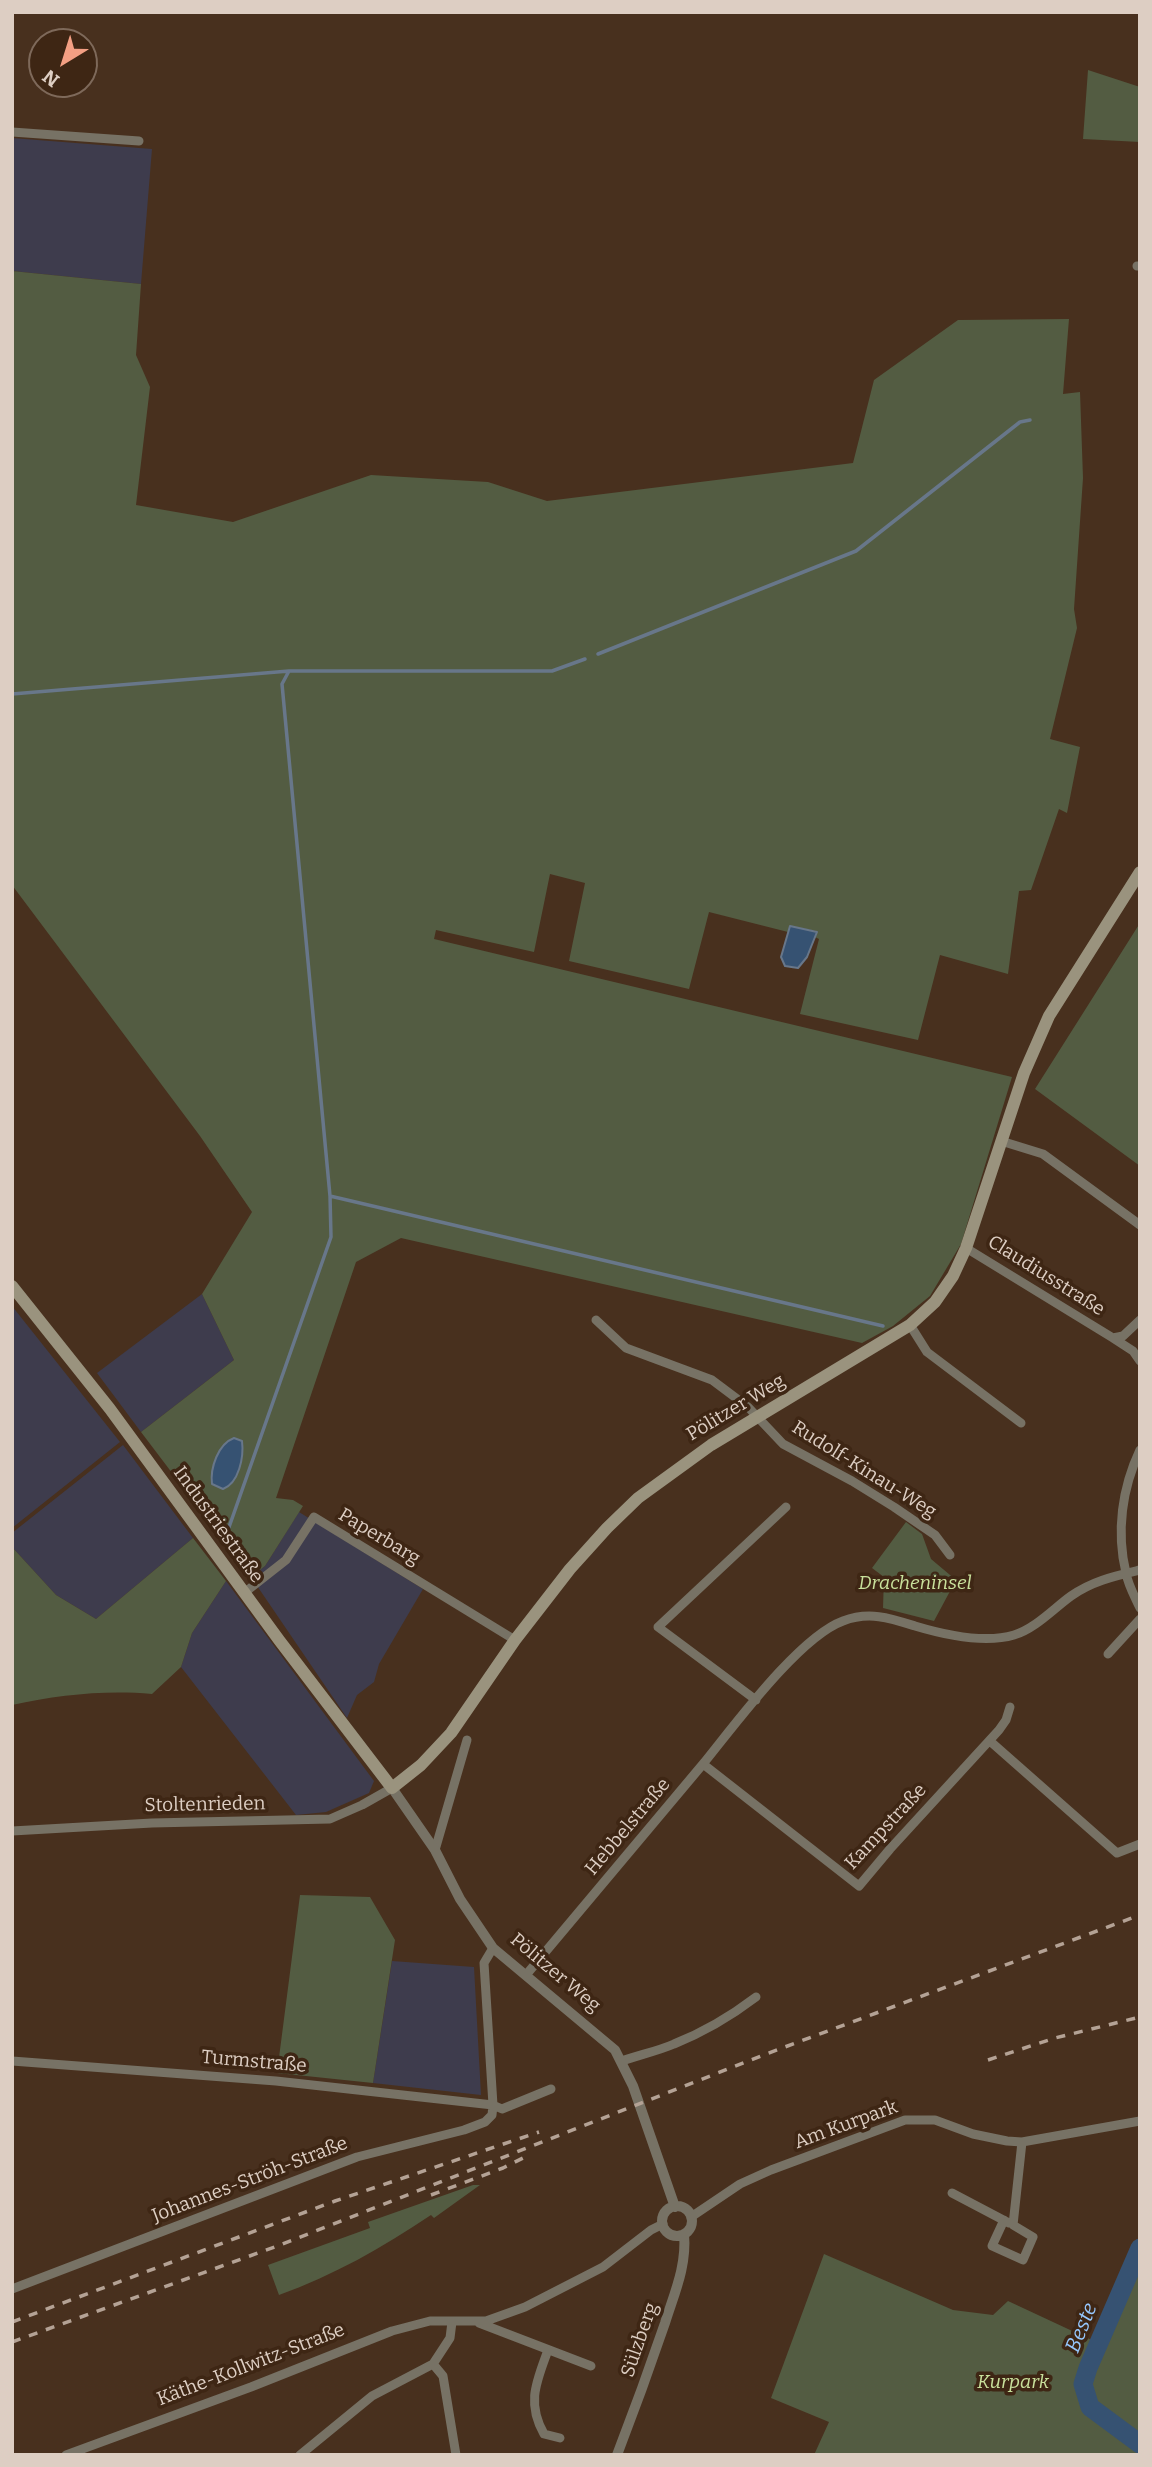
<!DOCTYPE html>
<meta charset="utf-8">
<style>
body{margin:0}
#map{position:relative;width:1152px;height:2467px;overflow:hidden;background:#48301e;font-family:Bitter,serif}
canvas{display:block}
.frame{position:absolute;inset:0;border:14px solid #ddcec3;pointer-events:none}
.north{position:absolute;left:28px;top:28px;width:70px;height:70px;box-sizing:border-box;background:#3e2614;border:2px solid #7e695a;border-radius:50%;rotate:218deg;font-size:19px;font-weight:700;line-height:28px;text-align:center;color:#ddcec3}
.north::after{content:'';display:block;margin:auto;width:24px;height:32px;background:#f39f83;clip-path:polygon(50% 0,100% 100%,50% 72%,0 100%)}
</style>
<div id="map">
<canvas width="1152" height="2467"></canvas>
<div class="frame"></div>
<div class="north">N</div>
</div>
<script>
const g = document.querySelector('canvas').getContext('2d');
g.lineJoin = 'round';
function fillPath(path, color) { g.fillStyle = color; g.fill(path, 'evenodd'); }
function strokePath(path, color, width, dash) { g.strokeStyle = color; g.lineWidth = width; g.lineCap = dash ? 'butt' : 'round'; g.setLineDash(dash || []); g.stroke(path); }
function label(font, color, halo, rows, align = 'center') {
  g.font = font + ' Bitter,serif'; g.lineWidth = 7; g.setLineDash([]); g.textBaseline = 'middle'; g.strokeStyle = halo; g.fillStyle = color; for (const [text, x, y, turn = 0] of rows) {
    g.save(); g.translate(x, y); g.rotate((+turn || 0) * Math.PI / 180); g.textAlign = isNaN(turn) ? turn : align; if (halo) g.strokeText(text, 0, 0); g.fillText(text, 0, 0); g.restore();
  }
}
const commercial = new Path2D(`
 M 12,138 L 152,149 L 141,284 L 12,271 Z
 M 202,1294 L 234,1360 L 141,1432 L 97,1373 Z
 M 12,1306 L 120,1442 L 12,1528 Z
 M 123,1445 L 193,1538 L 96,1619 L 56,1595 L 12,1547 L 12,1533 Z
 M 299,1512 L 423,1589 L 379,1664 L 374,1682 L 357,1695 L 347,1718 L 251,1577 L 265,1566 Z
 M 226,1581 L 374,1781 L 369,1793 L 326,1812 L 296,1815 L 181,1667 L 192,1633 Z
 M 392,1961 L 474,1967 L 481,2095 L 373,2083 Z`);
const green = new Path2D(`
 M 1088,70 L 1140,87 L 1140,142 L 1083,139 Z
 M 12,271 L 141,284 L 136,355 L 150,387 L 136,505 L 233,522 L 371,475 L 488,482 L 547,501 L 853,463 L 874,380 L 958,320 L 1069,319 L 1063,394 L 1080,392 L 1083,478 L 1074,609 L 1077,628 L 1050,739 L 1080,747 L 1067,813 L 1059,809 L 1031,890 L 1019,891 L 1008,974 L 940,955 L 918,1040 L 800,1014 L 819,939 L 815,937 L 816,931 L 790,926 L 788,932 L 709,912 L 689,989 L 569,961 L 585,883 L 550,874 L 534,952 L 436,930 L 434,939 L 1012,1077 L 961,1244 L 930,1296 L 893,1326 L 862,1343 L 401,1238 L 356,1262 L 276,1498 L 293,1500 L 303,1506 L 265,1566 L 251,1577 L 141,1432 L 234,1360 L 202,1294 L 252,1212 L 200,1136 L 12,885 Z
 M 1140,923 L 1140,1166 L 1035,1089 Z
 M 906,1522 L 922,1534 L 931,1559 L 956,1580 L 934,1621 L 883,1608 L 884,1577 L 872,1568 Z
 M 193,1538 L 226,1581 L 192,1633 L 181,1667 L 152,1694 C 104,1690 59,1695 12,1705 L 12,1547 L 56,1595 L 96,1619 Z
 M 300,1895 L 370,1897 L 395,1940 L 373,2083 L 277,2073 Z
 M 473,2185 L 480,2185 L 434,2218 L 431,2215 C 382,2248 334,2275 279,2295 L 268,2265 L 370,2228 L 368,2222 Z
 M 1140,2248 L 1140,2455 L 814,2455 L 829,2422 L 771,2398 L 824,2254 L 953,2310 L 993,2315 L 1008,2301 L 1098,2343 Z`);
const water = new Path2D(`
 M 790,926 L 817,932 L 807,957 L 798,968 L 785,966 L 781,957 Z
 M 234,1438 L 242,1441 C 244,1457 239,1483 223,1489 L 212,1484 C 210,1468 218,1444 234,1438 Z`);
const stream = new Path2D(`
 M 598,654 L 856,551 L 1020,422 L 1030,420
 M 12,694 L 289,671
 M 330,1196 L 883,1326
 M 228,1530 L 331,1237 L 330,1196 L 282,684 L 289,671 L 552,671 L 585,659`);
const river = new Path2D(`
 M 1140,2248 L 1088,2368 L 1083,2384 L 1090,2407 L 1140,2444`);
const minor = new Path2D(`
 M 12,132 L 139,141
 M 1137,266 L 1140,266
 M 1001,1141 L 1043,1154 L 1140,1225
 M 966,1248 L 1113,1338 L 1133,1351 L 1140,1361
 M 596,1320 L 626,1348 L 712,1380 L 748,1407 L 783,1444 L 852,1481 L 894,1507 L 935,1535 L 950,1555
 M 910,1325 L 927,1352 L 1021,1423
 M 1113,1338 L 1123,1336 L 1140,1320
 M 1140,1450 C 1122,1488 1116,1532 1126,1573 C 1128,1585 1135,1597 1140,1608
 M 244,1593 L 286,1560 L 314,1517 L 515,1640
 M 1108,1654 L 1140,1619
 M 756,1700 L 658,1627 L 786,1507
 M 990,1741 L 1117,1853 L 1140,1844
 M 703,1764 L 859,1886 L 890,1849 L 999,1730 L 1006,1720 L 1010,1707
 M 12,1831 L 152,1823 L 330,1819 L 362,1805 L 392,1788
 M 435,1850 L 467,1740
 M 526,1975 C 585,1905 644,1835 703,1764 C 734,1726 799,1637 843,1621 C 869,1611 890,1618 915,1626 C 945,1635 984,1644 1014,1635 C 1036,1628 1053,1609 1071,1596 C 1092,1581 1115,1576 1140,1570
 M 12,2061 L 276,2081 L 493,2105 L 502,2109 L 551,2089
 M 622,2061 C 639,2055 658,2051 674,2044 C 704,2032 731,2016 756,1997
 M 952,2193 L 1009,2223
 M 691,2217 L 740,2184 L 771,2170 L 905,2120 L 935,2120 L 973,2134 L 1007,2141 L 1022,2142 L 1140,2121
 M 1004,2220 L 992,2246 L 1023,2260 L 1033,2237 L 1013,2225 L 1022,2142
 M 12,2289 L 357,2157 L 464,2130 L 485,2122 L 492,2115 L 493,2105 L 484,1963 L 493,1948
 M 479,2323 L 591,2366
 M 548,2350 C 537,2381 526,2402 544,2434 L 560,2438
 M 433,2364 L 443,2376 L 456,2455
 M 66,2455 L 251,2387 L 392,2331 L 430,2321 L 486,2321 L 525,2307 L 603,2267 L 651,2230 L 663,2224
 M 300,2455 L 372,2396 L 433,2364 L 450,2338 L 452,2322`);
const tertiary = new Path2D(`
 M 392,1788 L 435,1850 L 460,1899 L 493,1948 L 615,2050 L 633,2086 L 675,2207
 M662 2221a15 15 0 1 1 30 0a15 15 0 1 1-30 0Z
 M 617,2455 C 634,2411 650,2367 665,2323 C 674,2294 687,2266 684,2234`);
const secondary = new Path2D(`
 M 12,1286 L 110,1409 L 279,1640 L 392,1788 L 421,1765 L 451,1733 L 515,1640 L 570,1569 L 607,1528 L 638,1498 L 711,1445 L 910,1325 L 935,1302 L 953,1276 L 966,1248 L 1024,1073 L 1049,1016 L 1140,872`);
const rail = new Path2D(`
 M 988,2060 L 1055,2038 L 1140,2017
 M 431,2195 L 503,2168 L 525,2157
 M 12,2322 L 335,2201 L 539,2132
 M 12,2342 L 280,2245 L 766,2054 L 1140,1915`);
const streetNames = [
 ["Claudiusstraße",1046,1276,32],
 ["Pölitzer Weg",736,1408,-31],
 ["Rudolf-Kinau-Weg",864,1470,32],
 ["Industriestraße",218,1525,54],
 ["Paperbarg",379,1537,31],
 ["Stoltenrieden",205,1805,-1],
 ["Hebbelstraße",628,1827,-50],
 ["Kampstraße",886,1827,-47],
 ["Pölitzer Weg",555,1973,40],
 ["Turmstraße",254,2062,5],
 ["Am Kurpark",846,2125,-20],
 ["Johannes-Ströh-Straße",250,2180,-21],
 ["Sülzberg",640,2340,-71],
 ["Käthe-Kollwitz-Straße",251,2365,-21]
];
const parkNames = [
 ["Dracheninsel",915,1584],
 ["Kurpark",1013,2383]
];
const waterNames = [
 ["Beste",1082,2328,-68]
];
fillPath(commercial, '#3e3c4d');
fillPath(green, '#535c42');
fillPath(water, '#365272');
strokePath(water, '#68778a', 2);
strokePath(stream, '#68778a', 3.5);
strokePath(river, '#365272', 19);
strokePath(minor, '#777265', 9);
strokePath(tertiary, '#777265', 10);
strokePath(secondary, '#9a937e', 12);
strokePath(rail, '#b4a295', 3.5, [9, 9]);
label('19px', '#ddcec3', '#3e2614', streetNames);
label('italic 19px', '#c9e19c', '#3e2614', parkNames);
label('italic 21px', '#96c7fd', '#3e2614', waterNames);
</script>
